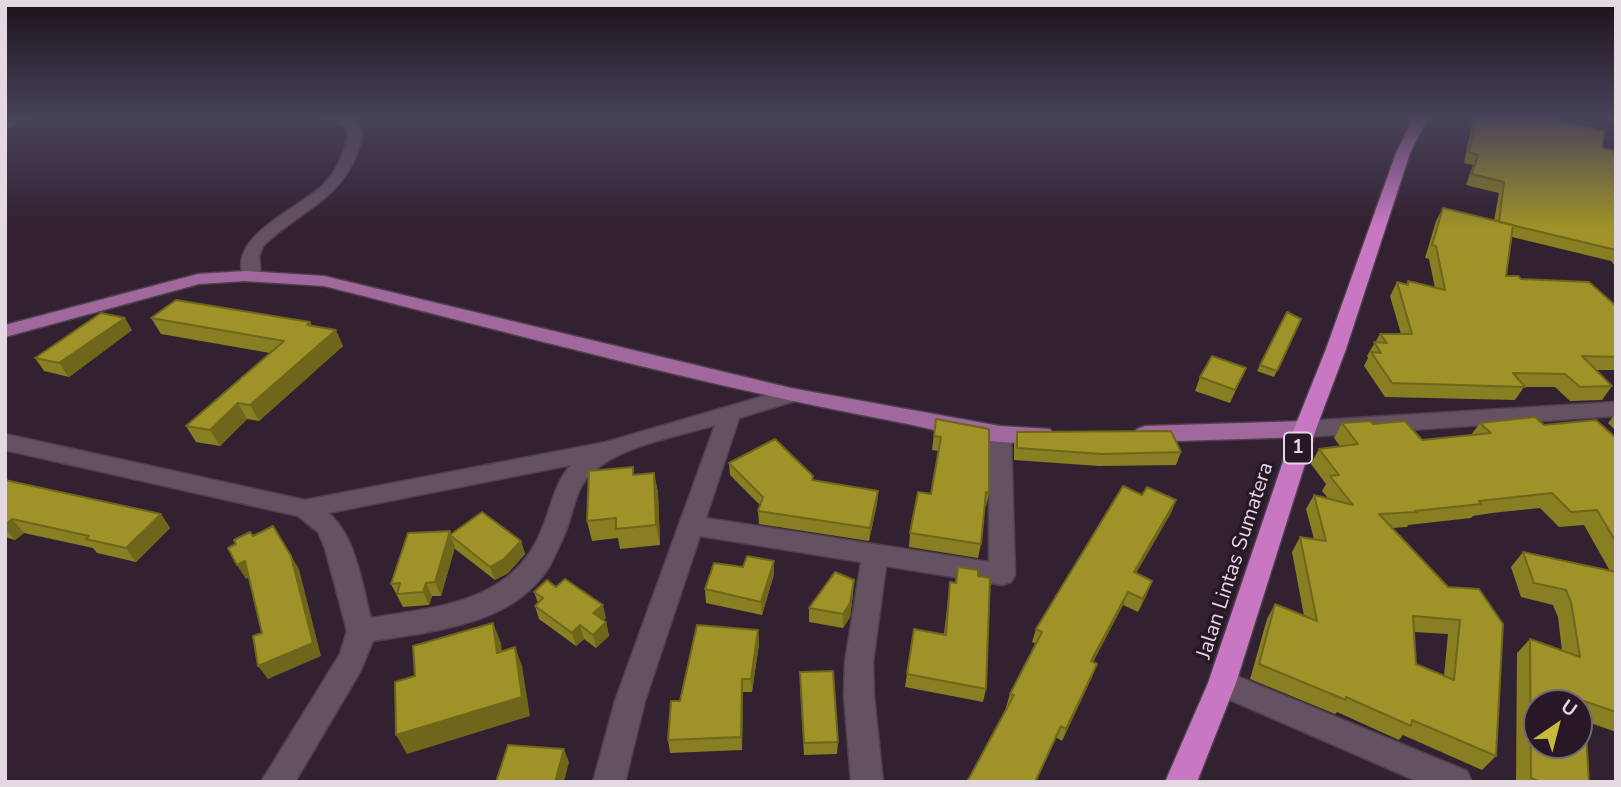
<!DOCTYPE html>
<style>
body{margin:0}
#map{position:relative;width:1621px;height:787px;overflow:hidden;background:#322131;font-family:"Nunito Sans",sans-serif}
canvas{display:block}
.frame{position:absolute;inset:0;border:7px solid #e4d8e3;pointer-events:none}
.north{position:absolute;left:1523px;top:689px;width:70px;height:70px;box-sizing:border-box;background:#281827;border:2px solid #736572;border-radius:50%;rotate:35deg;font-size:19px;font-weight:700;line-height:28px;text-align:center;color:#e4d8e3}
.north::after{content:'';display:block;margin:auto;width:24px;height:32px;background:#c8bb3b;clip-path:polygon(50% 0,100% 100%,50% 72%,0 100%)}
</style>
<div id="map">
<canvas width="1621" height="787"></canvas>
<div class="frame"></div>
<div class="north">U</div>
</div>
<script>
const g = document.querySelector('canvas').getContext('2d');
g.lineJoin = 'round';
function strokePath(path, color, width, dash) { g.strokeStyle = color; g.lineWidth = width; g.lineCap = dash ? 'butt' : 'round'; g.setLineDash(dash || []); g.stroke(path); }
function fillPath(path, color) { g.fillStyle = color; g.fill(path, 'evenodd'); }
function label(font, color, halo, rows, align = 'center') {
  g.font = font + ' "Nunito Sans",sans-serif'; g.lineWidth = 7; g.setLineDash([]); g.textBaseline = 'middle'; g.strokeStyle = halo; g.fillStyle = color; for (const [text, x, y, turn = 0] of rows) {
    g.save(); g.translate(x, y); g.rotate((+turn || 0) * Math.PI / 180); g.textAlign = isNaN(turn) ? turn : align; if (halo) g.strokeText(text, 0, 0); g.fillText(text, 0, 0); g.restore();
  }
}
const minor = new Path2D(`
 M 10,117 L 29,117 L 5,129 L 5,120 Z
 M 323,117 L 355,120 L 363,132 C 350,198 306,205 263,246 L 259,256 L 261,277 L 258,281 L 246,281 C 221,239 300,208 323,185 C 338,170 344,152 349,132 L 345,126 Z
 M 791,388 L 798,390 L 802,395 L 798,400 L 739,418 L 706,518 L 989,562 L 989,434 L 992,429 L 1000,426 L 1008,429 L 1011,434 L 1015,575 L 1011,582 L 1002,585 L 886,566 L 873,662 L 874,696 L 883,782 L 851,782 L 844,696 L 845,662 L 861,562 L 700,536 L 645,701 L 625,782 L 593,782 L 615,701 L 715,425 C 677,437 622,445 593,472 C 573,489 574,516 563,538 C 558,548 554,558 549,567 C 513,625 434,631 373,641 L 360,672 L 295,782 L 261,782 L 340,654 L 347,631 L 325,548 L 318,532 L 298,516 L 5,450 L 5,434 L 305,500 L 606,442 ZM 571,465 C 553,485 551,510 540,534 C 510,603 436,607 371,618 C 362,586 356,535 328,513 Z
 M 1616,402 L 1616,416 L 1305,437 L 1297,434 L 1294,429 L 1297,424 L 1305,421 Z
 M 1222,670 L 1467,771 L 1472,782 L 1419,782 L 1212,692 L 1208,683 L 1212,674 Z`);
const major = new Path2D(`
 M 245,271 L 324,276 L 791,388 L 1000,426 L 1050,429 L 1053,434 L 1050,439 C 1007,452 941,430 898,422 C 705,386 515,334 324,286 L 245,281 L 199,284 L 5,337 L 5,325 L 198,274 Z
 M 1305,421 L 1313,424 L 1316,429 L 1313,434 L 1305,437 L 1145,442 L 1137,439 L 1134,434 L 1137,429 L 1145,426 Z`);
const highway = new Path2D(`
 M 1414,117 L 1428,117 L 1410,153 L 1346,349 L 1316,429 L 1236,683 L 1197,782 L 1165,782 L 1208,683 L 1294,429 L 1326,349 L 1396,153 Z`);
const wall = new Path2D(`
 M 1473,117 L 1539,117 L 1602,148 L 1616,157 L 1616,267 L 1611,261 L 1512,237 L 1506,276 L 1616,306 L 1616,370 L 1596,370 L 1612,386 L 1602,400 L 1570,401 L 1555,387 L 1524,387 L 1515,400 L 1385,397 L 1364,366 L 1368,358 L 1367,356 L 1380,334 L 1401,334 L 1390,296 L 1397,282 L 1406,285 L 1408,281 L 1435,288 L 1429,259 L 1425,258 L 1436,221 L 1443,208 L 1494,221 L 1499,193 L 1466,185 L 1473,165 L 1464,163 Z
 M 151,318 L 310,322 L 312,326 L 343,346 L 259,421 L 247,419 L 220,446 L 196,442 L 186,426 L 270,353 L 161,334 Z
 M 1301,319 L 1274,377 L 1257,371 L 1260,365 Z
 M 132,330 L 69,377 L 44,371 L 35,358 Z
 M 1200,377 L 1240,381 L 1230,403 L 1195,391 Z
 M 1616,413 L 1616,431 L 1608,423 Z
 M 936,419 L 989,493 L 986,506 L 985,506 L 981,544 L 978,558 L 909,547 L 910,533 L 931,494 L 939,451 L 932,450 Z
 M 1342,423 L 1373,424 L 1422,440 L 1471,435 L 1480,423 L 1544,425 L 1616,438 L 1616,732 L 1585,721 L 1589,782 L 1516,782 L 1517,653 L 1530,639 L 1562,651 L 1558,617 L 1553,605 L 1521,597 L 1511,567 L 1523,552 L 1610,571 L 1584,525 L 1559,527 L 1540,508 L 1492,513 L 1473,516 L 1471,518 L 1408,525 L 1407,527 L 1392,528 L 1448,587 L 1479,589 L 1496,756 L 1482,770 L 1403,735 L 1399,740 L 1337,712 L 1335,714 L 1250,679 L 1267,619 L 1275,604 L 1304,616 L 1292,552 L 1300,537 L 1314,539 L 1306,509 L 1314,495 L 1328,498 L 1322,491 L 1326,484 L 1311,464 L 1319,449 L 1340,446 L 1334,438 ZM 1414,632 L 1448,634 L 1444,676 L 1416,664 Z
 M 1017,432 L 1181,452 L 1176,465 L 1099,466 L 1014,460 L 1014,445 Z
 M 729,463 L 813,481 L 878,491 L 877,504 L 869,541 L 759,524 L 758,511 L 760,505 L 730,475 Z
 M 633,467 L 634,475 L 654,473 L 658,493 L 660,545 L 620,549 L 618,538 L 592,541 L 587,521 Z
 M 5,480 L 161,514 L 170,528 L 136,562 L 97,553 L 93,548 L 24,533 L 15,540 L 5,537 Z
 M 1142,495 L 1176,500 L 1171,513 L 1136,573 L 1147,594 L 1138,612 L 1123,605 L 1093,662 L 1097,664 L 1092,677 L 1062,741 L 1006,707 L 1010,694 L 1036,644 L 1032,642 L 1036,629 Z
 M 451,534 L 521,541 L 525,554 L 508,573 L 495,580 L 455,549 L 455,547 L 441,596 L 432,596 L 429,605 L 403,607 L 391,584 Z
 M 743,567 L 774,574 L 762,615 L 706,603 L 705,589 Z
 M 958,567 L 978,576 L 986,689 L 983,702 L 905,687 L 914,629 L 944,634 L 950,582 L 955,583 Z
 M 556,587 L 606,618 L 603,620 L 606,622 L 609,636 L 596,648 L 584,639 L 576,646 L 539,619 L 535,606 L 538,603 L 534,592 Z
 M 853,594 L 850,617 L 843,628 L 809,622 L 809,608 Z
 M 758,630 L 759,644 L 752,692 L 743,692 L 742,750 L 670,753 L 668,740 L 680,701 Z
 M 800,685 L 838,742 L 837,754 L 804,755 Z`);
const shadedWall = new Path2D(`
 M 125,318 L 132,330 L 69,377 L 59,363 Z
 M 336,330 L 343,346 L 259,421 L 250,405 Z
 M 238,403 L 247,419 L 220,446 L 210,430 Z
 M 654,473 L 658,493 L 660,545 L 656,525 Z
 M 878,491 L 877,504 L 869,541 L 870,528 Z
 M 1176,500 L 1171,513 L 1129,585 L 1134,572 Z
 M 161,514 L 170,528 L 136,562 L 126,548 Z
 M 12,519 L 24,533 L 15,540 L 5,529 L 5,525 Z
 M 450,531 L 453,537 L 450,535 L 455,547 L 441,596 L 435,582 Z
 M 521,541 L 525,554 L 508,573 L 495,580 L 490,567 Z
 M 291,556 L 299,569 L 321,656 L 268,679 L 258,666 Z
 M 245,561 L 254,575 L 246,579 L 237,565 Z
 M 774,561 L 774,574 L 762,615 L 761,602 Z
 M 854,580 L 853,594 L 850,617 L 843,628 L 843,614 Z
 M 1152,581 L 1147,594 L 1138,612 L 1143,599 Z
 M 426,583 L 432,596 L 429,605 L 423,592 Z
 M 1128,592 L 1123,605 L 1086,674 L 1091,661 Z
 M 603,605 L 606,618 L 597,626 L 593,613 Z
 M 606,622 L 609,636 L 596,648 L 593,635 Z
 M 493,623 L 501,643 L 504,672 L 497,653 Z
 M 580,625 L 584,639 L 576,646 L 572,633 Z
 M 758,630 L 759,644 L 752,692 L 751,679 Z
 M 515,647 L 522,666 L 530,716 L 407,754 L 396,735 Z
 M 1097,664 L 1092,677 L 1062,741 L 1066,729 Z
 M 742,679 L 743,692 L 742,750 L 741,737 Z
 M 1061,726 L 1056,738 L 1036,782 L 1035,782 Z
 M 564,749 L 569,762 L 564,782 L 555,782 Z`);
const building = new Path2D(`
 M 1476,117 L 1539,117 L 1604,131 L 1602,148 L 1613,150 L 1616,157 L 1616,250 L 1499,222 L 1504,182 L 1472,174 L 1478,155 L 1469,152 Z
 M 1443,208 L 1513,225 L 1506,276 L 1518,276 L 1521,279 L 1589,282 L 1616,306 L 1616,357 L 1582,356 L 1612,386 L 1580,387 L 1565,374 L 1513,373 L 1525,387 L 1392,383 L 1371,352 L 1381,353 L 1374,342 L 1387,343 L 1380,334 L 1412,334 L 1397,282 L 1408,285 L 1408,281 L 1445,290 L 1436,246 L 1432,245 Z
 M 176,300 L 310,322 L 307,325 L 336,330 L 250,405 L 238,403 L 210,430 L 186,426 L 284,341 L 151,318 Z
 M 1287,312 L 1301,319 L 1277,371 L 1260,365 Z
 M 101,313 L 125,318 L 59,363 L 35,358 Z
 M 1212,356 L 1246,368 L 1235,390 L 1200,377 Z
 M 1535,417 L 1544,425 L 1596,420 L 1616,438 L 1616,542 L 1597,510 L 1571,512 L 1552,493 L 1479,501 L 1481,504 L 1415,511 L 1417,512 L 1379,514 L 1448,587 L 1479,589 L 1503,624 L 1496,756 L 1412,720 L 1411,726 L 1346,697 L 1346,700 L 1259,664 L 1275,604 L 1317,621 L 1300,537 L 1326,541 L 1314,495 L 1353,505 L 1330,476 L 1339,475 L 1319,449 L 1358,444 L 1342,423 L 1370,421 L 1373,424 L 1405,421 L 1422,440 L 1491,433 L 1480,423 ZM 1413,616 L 1460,620 L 1454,680 L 1416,664 Z
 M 936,419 L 989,429 L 989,493 L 986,492 L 981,544 L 910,533 L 918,492 L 931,494 L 941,437 L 934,436 Z
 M 1171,431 L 1181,452 L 1102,454 L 1017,448 L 1017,432 Z
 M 775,439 L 813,476 L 812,480 L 878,491 L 870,528 L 758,511 L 763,497 L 729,463 Z
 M 633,467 L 633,475 L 654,473 L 656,525 L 616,529 L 616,518 L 587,521 L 589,471 Z
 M 5,480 L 161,514 L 126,548 L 86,539 L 89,536 L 12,519 L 5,525 Z
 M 1123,486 L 1142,495 L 1147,487 L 1176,500 L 1134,572 L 1152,581 L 1143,599 L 1128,592 L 1091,661 L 1097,664 L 1066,729 L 1061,726 L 1035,782 L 967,782 L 1014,695 L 1010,694 L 1042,632 L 1036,629 Z
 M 482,512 L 521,541 L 504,559 L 490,567 L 450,535 Z
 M 273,526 L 291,556 L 313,643 L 258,666 L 253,636 L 262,633 L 245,561 L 237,565 L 228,548 L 236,544 L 234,540 L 250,532 L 253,536 Z
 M 450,531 L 435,582 L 426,583 L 423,592 L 397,594 L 400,583 L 391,584 L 408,533 Z
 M 1523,552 L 1616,572 L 1616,712 L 1584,701 L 1589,782 L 1541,782 L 1531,778 L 1530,639 L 1580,657 L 1571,602 L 1566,590 L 1534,583 ZM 1537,703 L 1579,703 L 1579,745 L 1537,745 Z
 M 747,556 L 774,561 L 761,602 L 705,589 L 714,563 L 743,567 Z
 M 958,567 L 978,570 L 978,576 L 990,578 L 986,689 L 907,674 L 914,629 L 946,635 L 950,582 L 956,583 Z
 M 835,572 L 854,580 L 850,603 L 843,614 L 809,608 Z
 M 565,579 L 603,605 L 593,613 L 606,622 L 593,635 L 580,625 L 572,633 L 535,606 L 543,598 L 534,592 L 547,580 L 556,587 Z
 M 493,623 L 497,653 L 515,647 L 522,697 L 396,735 L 395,682 L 415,676 L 413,646 Z
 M 697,625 L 758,630 L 751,679 L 742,679 L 741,737 L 668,740 L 671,701 L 680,701 Z
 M 833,671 L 838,742 L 804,743 L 800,672 Z
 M 508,745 L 564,749 L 555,782 L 496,782 Z`);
const shields = [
 [1298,448,28]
];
const shieldNames = [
 ["1",1298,448]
];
const streetNames = [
 ["Jalan Lintas Sumatera",1236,561,-72]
];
strokePath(minor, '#4e404d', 3);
strokePath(major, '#4e404d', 3);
strokePath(highway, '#4e404d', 3);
fillPath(minor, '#645162');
fillPath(major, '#a0689c');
fillPath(highway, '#c878c3');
fillPath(wall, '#887e22');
fillPath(shadedWall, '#6f661c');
fillPath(building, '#9e9228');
strokePath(building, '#6f661c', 2);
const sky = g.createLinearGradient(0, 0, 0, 227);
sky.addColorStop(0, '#1c121b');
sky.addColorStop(0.52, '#49435a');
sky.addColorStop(1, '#49435a00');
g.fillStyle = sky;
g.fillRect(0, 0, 1621, 227);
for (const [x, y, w] of shields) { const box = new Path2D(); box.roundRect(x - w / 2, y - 15.5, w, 31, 5); g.fillStyle = '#281827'; g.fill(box); strokePath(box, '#e4d8e3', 2); }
label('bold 19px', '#e4d8e3', null, shieldNames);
label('21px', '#e4d8e3', '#281827', streetNames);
</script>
